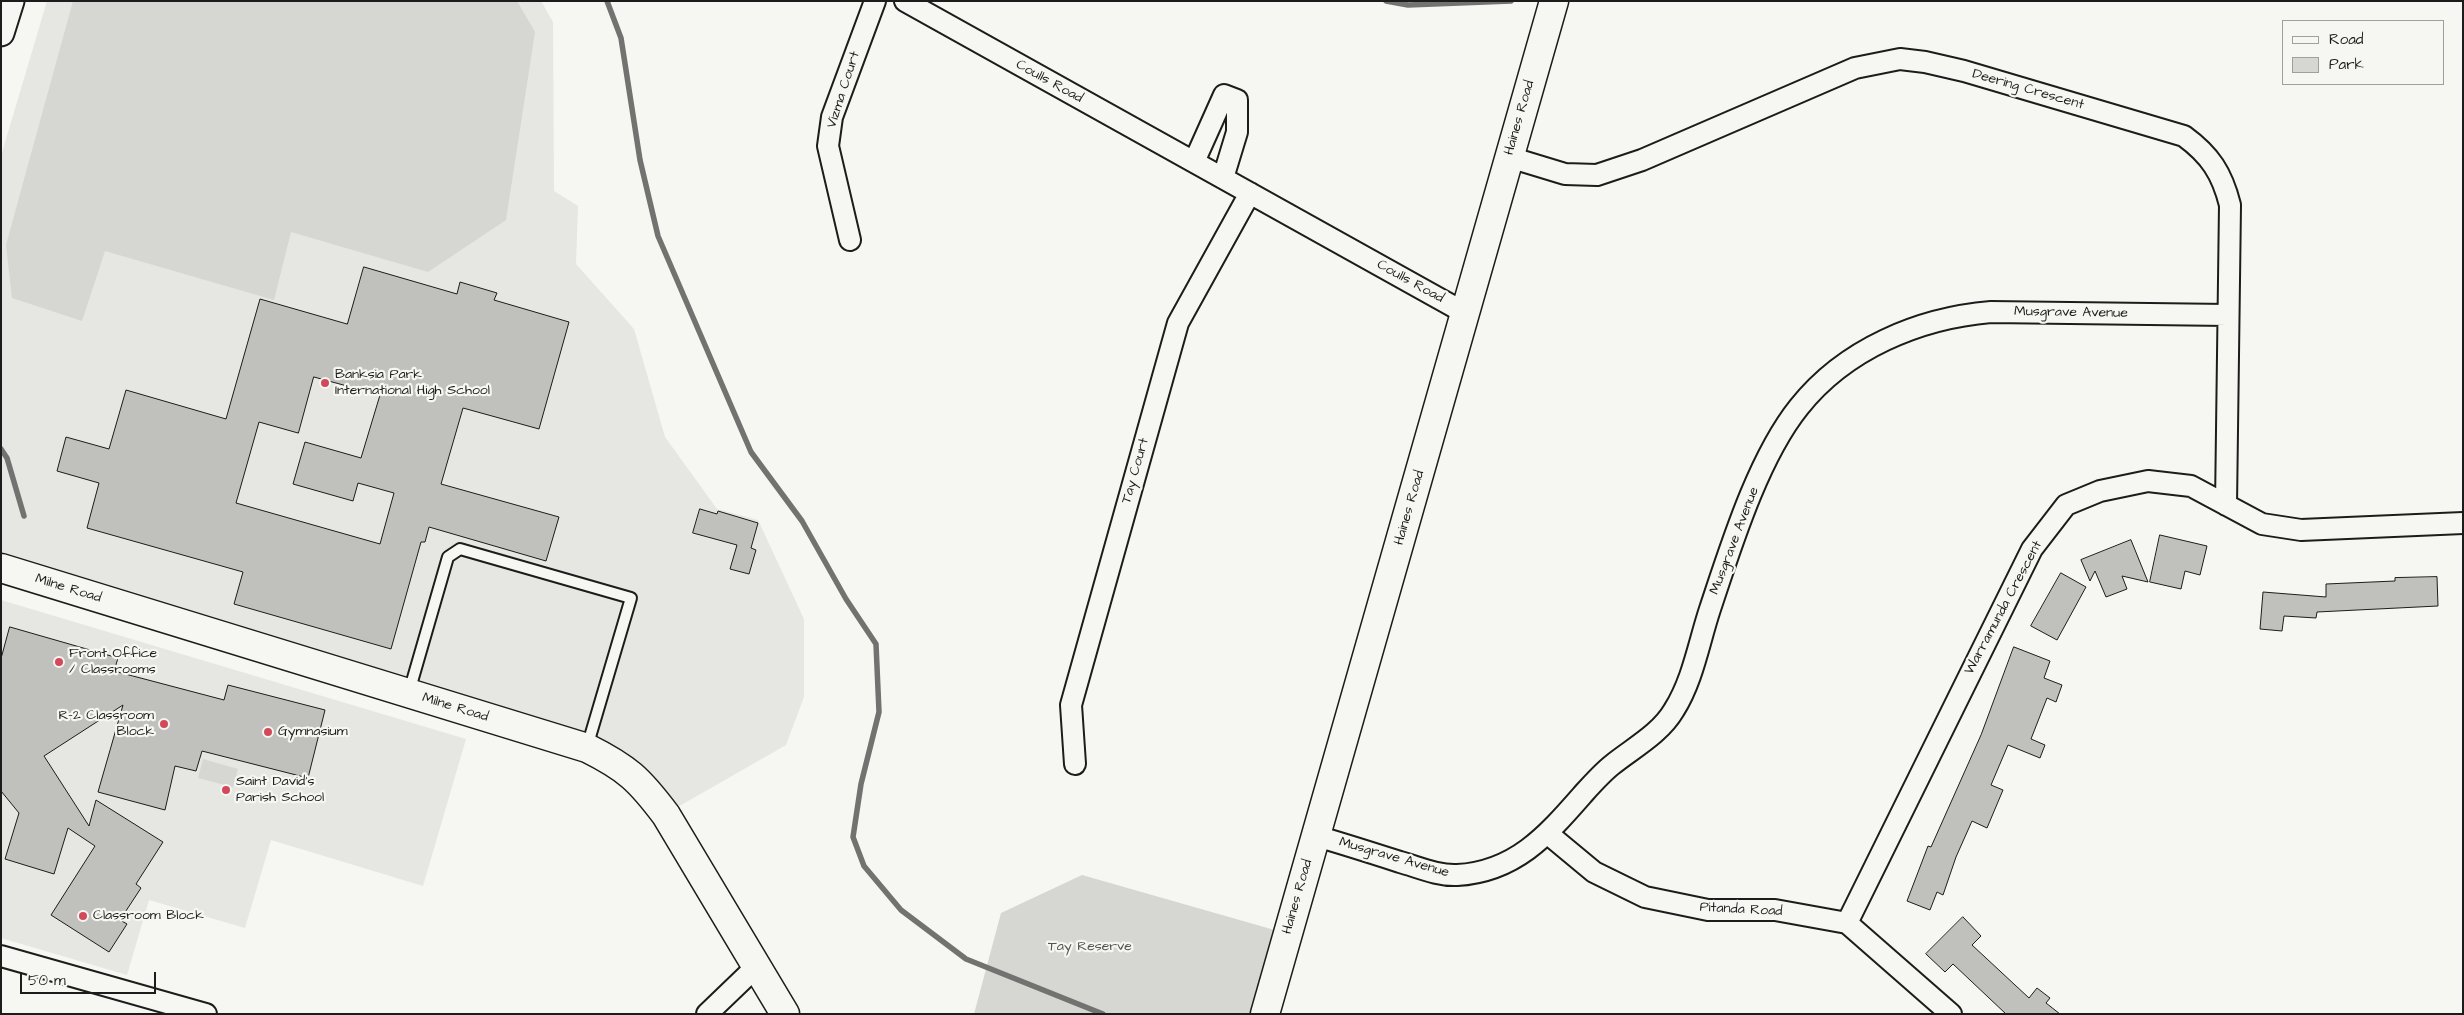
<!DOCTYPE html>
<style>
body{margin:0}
#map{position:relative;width:2464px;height:1015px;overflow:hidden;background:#f6f6f2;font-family:"Architects Daughter",sans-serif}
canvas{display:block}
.frame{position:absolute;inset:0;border:2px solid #1c1c1c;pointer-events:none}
.legend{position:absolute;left:2282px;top:20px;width:162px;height:65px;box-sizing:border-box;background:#f6f6f2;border:1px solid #9f9f9c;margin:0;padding:6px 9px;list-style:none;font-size:15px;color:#1c1c1c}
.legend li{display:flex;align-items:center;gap:10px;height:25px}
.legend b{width:25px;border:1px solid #9f9f9c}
.scale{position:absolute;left:20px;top:972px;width:136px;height:22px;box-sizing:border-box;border:2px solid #1c1c1c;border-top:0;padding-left:6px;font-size:15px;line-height:18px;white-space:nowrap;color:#1c1c1c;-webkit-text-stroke:4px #f6f6f2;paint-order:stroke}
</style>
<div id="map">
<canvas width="2464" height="1015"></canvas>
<div class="frame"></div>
<ul class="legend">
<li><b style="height:6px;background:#f6f6f2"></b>Road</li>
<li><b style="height:14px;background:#d6d6d2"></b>Park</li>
</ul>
<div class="scale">50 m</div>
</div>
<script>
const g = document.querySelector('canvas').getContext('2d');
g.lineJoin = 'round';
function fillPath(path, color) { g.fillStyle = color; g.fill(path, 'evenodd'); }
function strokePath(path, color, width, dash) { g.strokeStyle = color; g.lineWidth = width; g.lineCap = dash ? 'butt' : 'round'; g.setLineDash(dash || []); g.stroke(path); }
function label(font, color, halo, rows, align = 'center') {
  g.font = font + ' "Architects Daughter",sans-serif'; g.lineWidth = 4.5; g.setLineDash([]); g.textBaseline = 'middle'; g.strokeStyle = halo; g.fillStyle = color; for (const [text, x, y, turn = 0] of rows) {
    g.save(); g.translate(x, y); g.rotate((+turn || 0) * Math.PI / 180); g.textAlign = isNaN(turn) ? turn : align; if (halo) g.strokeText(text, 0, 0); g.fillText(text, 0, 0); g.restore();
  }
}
const built = new Path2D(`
 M 47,1 L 541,1 L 553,22 L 554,191 L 578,206 L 576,264 L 634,329 L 665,437 L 717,509 L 758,520 L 804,619 L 804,697 L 786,745 L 676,808 L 652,776 L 1,557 L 1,156 Z
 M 1,600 L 466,739 L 423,886 L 271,840 L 245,928 L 149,900 L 127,975 L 1,938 Z`);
const green = new Path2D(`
 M 73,1 L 517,1 L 535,32 L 506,220 L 428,272 L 291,232 L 274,300 L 105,251 L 82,321 L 12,298 L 6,245 Z
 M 203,759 L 238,769 L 233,787 L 198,778 Z
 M 1082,875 L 1278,931 L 1254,1014 L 974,1014 L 1001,913 Z`);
const stream = new Path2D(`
 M 607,1 L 621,38 L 640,160 L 658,236 L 751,452 L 802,521 L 846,599 L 876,644 L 879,712 L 861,784 L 853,837 L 864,866 L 901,910 L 966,959 L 1103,1014
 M 1386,1 L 1408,5 L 1511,1
 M 1,449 L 7,458 L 24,516`);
const building = new Path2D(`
 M 364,267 L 457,294 L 460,282 L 497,293 L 494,300 L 569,322 L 539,429 L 463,408 L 441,484 L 559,517 L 546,561 L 429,527 L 425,542 L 421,542 L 391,649 L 234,604 L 243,572 L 87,528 L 99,483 L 57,471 L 66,437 L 109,449 L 126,390 L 226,419 L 260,299 L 347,324 ZM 314,377 L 380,395 L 361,458 L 305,442 L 293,484 L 353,501 L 358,483 L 394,493 L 380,544 L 236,503 L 259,422 L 298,433 Z
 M 700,509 L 717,514 L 718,511 L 758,523 L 751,548 L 756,550 L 749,574 L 730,569 L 737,545 L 693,533 Z
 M 2160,535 L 2207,546 L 2200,575 L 2185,571 L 2181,589 L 2150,582 Z
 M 2131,540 L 2148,582 L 2122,576 L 2127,589 L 2106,597 L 2095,571 L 2090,581 L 2081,560 Z
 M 2061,573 L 2086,587 L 2057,640 L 2031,626 Z
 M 2437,577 L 2438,606 L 2317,612 L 2316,618 L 2284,616 L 2282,631 L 2260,629 L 2263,592 L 2326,597 L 2326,584 L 2395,581 L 2395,578 Z
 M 10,627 L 118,658 L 114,671 L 224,700 L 228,685 L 325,710 L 308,778 L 202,751 L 196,771 L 175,766 L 165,810 L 98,792 L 123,705 L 44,756 L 89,826 L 96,800 L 163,842 L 136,884 L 141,888 L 120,920 L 127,924 L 109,952 L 51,915 L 95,846 L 68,828 L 54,874 L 5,859 L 19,813 L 1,791 L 1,659 Z
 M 2014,647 L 2050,661 L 2044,678 L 2062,685 L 2056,702 L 2047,698 L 2031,739 L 2045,745 L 2040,758 L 2008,745 L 1991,785 L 2003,790 L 1987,828 L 1972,821 L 1956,857 L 1943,895 L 1937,892 L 1930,910 L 1907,901 L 1928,846 L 1931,847 L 1981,735 Z
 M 1963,917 L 1981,936 L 1972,945 L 2029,998 L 2037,988 L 2050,998 L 2046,1003 L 2060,1014 L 2006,1014 L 1953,964 L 1945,972 L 1926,954 Z`);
const service = new Path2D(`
 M 409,692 L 448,557 L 460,549 L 631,598 L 587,747`);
const minor = new Path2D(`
 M 905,1 L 1465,313
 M 1509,157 L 1565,174 L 1597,175 L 1642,160 L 1855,68 L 1900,59 L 1925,62 L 1964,71 L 2184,136 C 2210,155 2222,173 2230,205 L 2226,505
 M 1194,162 L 1224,95 L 1237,100 L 1237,132 L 1223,178
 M 850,240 L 828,146 L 832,117 L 875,1
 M 1075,764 L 1071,705 L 1178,323 L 1250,193
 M 1547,833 L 1594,872 L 1645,897 L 1708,910 L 1775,910 L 1847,923 L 1951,1014
 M 1316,836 C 1344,844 1372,853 1400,862 C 1418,867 1438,876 1457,875 C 1516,872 1548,834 1584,793 C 1593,783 1602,773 1612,765 C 1633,748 1660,734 1674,710 C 1693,680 1699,642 1710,609 C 1731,546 1758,458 1799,407 C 1845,349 1919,318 1991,312 L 2228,315
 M 1847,923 L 2032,549 L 2066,505 L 2100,491 L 2148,481 L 2191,486 L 2262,524 L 2301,530 L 2463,523
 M 1,956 L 206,1014
 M 707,1014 L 758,965`);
const tertiary = new Path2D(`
 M 1,33 L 11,1`);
const secondary = new Path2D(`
 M 1,568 L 587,748 C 627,768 639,779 666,815 L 785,1014
 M 1265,1014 L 1554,1`);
const markers = [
 [325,383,5,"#d1495b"],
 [59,662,5,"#d1495b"],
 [164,724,5,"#d1495b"],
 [268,732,5,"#d1495b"],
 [226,790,5,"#d1495b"],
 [83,916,5,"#d1495b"]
];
const streetNames = [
 ["Coulls Road",1049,82,29],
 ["Vizma Court",844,90,-72],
 ["Deering Crescent",2028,90,16],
 ["Haines Road",1520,118,-74],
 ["Coulls Road",1410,282,29],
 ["Musgrave Avenue",2071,313,1],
 ["Tay Court",1136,471,-74],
 ["Haines Road",1410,508,-74],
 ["Musgrave Avenue",1735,541,-69],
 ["Milne Road",68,589,17],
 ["Warramunda Crescent",2004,608,-62],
 ["Milne Road",455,708,17],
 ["Musgrave Avenue",1394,858,16],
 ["Haines Road",1298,897,-74],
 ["Pitanda Road",1741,910,3]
];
const poiNames = [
 ["Banksia Park",335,375],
 ["International High School",335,391],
 ["Front Office",69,654],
 ["/ Classrooms",69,670],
 ["R-2 Classroom",154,716,"right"],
 ["Block",154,732,"right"],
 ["Gymnasium",278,732],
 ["Saint David's",236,782],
 ["Parish School",236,798],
 ["Classroom Block",93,916]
];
const parkNames = [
 ["Tay Reserve",1090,947]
];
fillPath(built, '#e6e6e2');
fillPath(green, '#d6d6d2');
strokePath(stream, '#727271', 5.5);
fillPath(building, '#c0c0bd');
strokePath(building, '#1c1c1c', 1);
strokePath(service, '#1c1c1c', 14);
strokePath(minor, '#1c1c1c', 24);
strokePath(tertiary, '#1c1c1c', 29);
strokePath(secondary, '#1c1c1c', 31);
strokePath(service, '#f6f6f2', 10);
strokePath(minor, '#f6f6f2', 20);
strokePath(tertiary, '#f6f6f2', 25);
strokePath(secondary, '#f6f6f2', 28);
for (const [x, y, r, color] of markers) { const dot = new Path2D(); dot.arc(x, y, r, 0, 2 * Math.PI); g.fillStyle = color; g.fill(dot); strokePath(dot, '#f6f6f2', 2); }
label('14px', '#1c1c1c', '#f6f6f2', streetNames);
label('14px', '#1c1c1c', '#f6f6f2', poiNames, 'left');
label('14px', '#545453', '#f6f6f2', parkNames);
</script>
